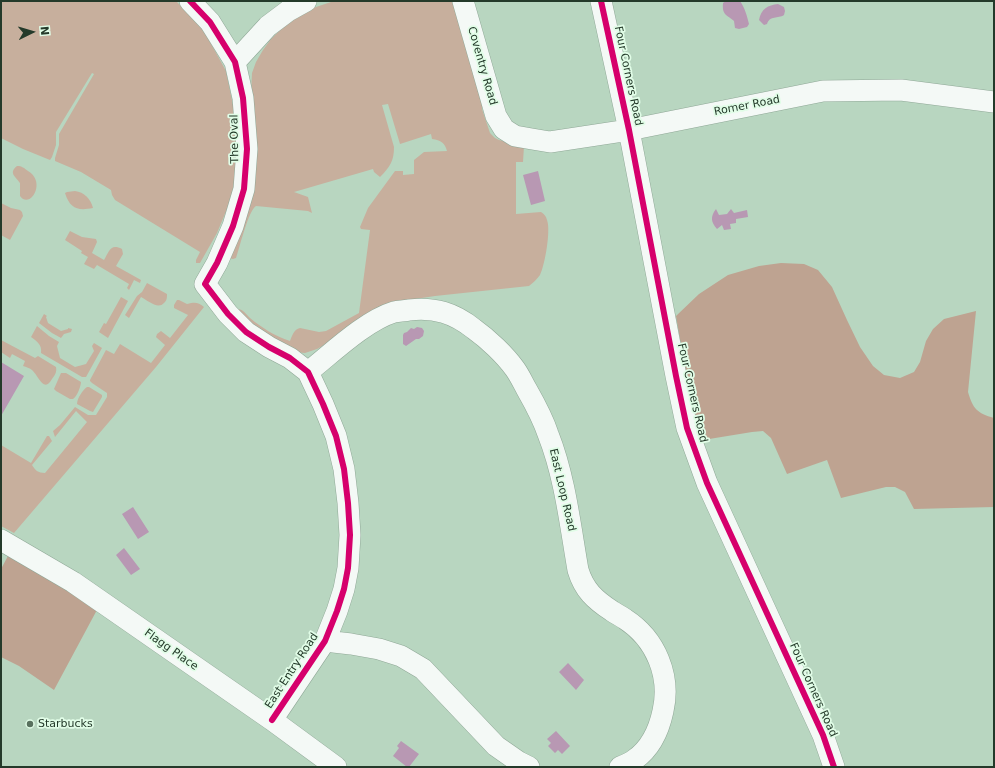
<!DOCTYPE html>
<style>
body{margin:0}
#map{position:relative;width:995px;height:768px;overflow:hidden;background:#b8d6c0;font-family:"DejaVu Sans",sans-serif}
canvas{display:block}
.frame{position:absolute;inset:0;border:2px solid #243a2a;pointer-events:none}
.north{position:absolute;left:12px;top:12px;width:40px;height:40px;-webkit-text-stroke:3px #e1fde7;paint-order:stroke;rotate:85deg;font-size:11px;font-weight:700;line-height:16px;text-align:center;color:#243a2a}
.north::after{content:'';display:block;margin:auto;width:14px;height:18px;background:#243a2a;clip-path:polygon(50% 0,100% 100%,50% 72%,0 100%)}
</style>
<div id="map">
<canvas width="995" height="768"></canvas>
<div class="frame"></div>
<div class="north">N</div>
</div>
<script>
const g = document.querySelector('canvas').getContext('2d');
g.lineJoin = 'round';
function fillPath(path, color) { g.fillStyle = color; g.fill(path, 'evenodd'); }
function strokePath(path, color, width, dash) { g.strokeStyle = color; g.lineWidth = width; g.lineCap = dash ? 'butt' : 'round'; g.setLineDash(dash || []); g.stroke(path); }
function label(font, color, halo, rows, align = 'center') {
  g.font = font + ' "DejaVu Sans",sans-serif'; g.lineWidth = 3.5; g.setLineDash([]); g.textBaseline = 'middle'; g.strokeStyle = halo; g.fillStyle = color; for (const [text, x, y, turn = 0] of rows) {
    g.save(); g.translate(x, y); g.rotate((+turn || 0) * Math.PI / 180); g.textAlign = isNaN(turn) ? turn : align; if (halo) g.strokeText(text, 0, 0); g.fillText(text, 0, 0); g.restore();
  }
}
const green = new Path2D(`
 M 1,1 L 176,1 L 188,13 L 203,29 L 226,71 L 236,120 L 238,145 L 237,171 L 233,192 L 227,209 L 217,233 L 200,263 L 196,263 L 196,260 L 200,252 L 115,200 L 112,195 L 111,190 L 81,172 L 55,161 L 55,158 L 59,145 L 59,134 L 94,74 L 92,73 L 56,132 L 56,145 L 52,157 L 50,160 L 23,149 L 1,138 Z
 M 334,1 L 456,1 L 484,97 L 482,109 L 490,133 L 495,138 L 499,140 L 524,146 L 523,162 L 516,162 L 516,214 L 541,212 C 544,214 546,216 547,220 C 551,230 545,265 540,275 C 537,279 533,283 529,286 L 435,296 L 415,299 L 397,304 L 317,349 L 305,353 L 294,352 L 257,333 L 237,309 C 243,309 246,314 250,318 C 262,328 275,336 290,341 C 292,336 294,329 300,328 L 319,332 L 326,331 L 359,313 L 370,230 L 361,229 L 360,227 L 368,208 L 395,171 L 403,171 L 403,175 L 414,174 L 414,160 L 424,152 L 447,151 C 445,143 441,140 432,139 L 431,134 L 400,144 L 388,104 L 382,105 L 394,147 C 394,161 390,167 380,177 L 374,172 L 373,169 L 294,192 L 308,197 L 312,213 L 308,211 L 256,206 C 248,211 240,247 236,258 L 233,259 L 228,258 L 251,94 L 252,73 L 256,62 L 263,50 L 271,39 L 281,29 L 304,11 Z
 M 17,166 C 22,166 24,168 28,171 C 47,182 30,210 20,196 L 20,183 C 16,177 8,173 17,166 Z
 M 75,191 C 84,192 91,199 93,208 C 78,211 70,209 65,193 L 67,192 Z
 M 1,203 L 11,208 L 20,210 L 22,212 L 23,216 L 10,240 L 1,235 Z
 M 70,231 L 82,237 L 96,239 L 97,242 L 92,253 L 104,260 C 109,252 110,243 122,249 L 123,254 L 116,266 L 141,280 L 140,283 L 134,280 L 129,290 L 127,288 L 129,284 L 97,265 L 94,269 L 84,264 L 88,257 L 81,253 L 82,251 L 65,240 Z
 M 147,283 L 167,294 C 167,298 167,300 164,303 C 158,310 147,300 141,297 L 129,318 L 125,315 L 137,296 L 142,292 Z
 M 121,297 L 128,301 L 108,338 L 99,332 L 104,323 L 106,324 Z
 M 177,300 L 179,300 L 187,304 C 195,302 198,302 204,307 L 156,367 L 14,533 L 1,526 L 1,445 L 31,463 L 47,436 L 49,436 L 52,441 L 32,465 C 35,470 38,473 45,473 L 87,422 L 76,411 L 55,437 L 53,431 L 60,425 L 75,407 L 88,415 L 96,415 L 107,397 L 107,393 L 92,383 L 90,381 L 90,380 L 106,350 L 114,354 L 120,344 L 151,363 L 165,345 L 157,338 L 156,337 L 157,334 L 161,331 L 170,338 L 188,315 L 174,308 L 174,305 Z
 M 44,314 L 47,316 L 46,317 L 48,323 L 61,331 L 68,329 L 68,328 L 72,329 L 71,332 L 64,334 L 61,338 L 52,333 L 39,323 Z
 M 37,326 L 49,336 L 59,342 L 57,346 L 60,358 L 75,367 L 86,364 L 94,351 L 92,346 L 94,343 L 102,348 L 86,377 L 82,377 L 41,353 C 42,345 38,342 31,337 Z
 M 1,340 L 35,358 L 38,356 L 56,367 C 57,372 55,375 52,379 C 44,394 38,375 32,370 C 30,368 26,367 23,366 L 25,361 L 12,354 L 10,358 L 1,352 Z
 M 61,373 L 66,373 L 81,382 C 81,386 77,397 73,399 C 72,399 71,399 70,399 L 56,391 L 54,389 Z
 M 87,387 L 89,387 L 102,395 L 102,397 L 93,412 L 90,411 L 77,404 C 77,398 83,390 87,387 Z`);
const forest = new Path2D(`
 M 781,263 L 804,264 L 818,270 L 832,287 L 847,320 L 860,347 L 873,366 L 884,375 L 900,378 L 914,372 L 920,362 L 926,341 L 933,329 L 944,319 L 976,311 L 968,392 C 973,409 977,413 994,418 L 994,507 L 914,509 L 905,492 L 895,487 L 886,487 L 841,498 L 827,460 L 787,474 L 771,438 L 763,431 L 752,432 L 703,440 L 689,392 L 676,316 L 699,294 L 728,275 L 759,266 Z
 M 8,556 L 98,608 L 54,690 L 19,666 L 1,657 L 1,569 Z`);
const water = new Path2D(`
 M 726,1 L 740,1 C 745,8 747,16 749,24 L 747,27 L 739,29 L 735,28 L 734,21 C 726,14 722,15 723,3 Z
 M 778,4 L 784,7 L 785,11 L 784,15 C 778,19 770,15 767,24 L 764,25 L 759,20 C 761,9 768,5 778,4 Z
 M 538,171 L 545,201 L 531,205 L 523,175 Z
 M 716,209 L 719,215 L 727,214 L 731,209 L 734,213 L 747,210 L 748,217 L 736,219 L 736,223 L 730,224 L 731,229 L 724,230 L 722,225 L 717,229 C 711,222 710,217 716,209 Z
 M 417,327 L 422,328 L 424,331 L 423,336 L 419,339 L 416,339 L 406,346 L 403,344 L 403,335 L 404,333 L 407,332 L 411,328 L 414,329 Z
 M 1,362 L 24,376 L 1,416 Z
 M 133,507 L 149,532 L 138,539 L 122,514 Z
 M 124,548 L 140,569 L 131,575 L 116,555 Z
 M 568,663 L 584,680 L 576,690 L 559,672 Z
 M 556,731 L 570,746 L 562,754 L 558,750 L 555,753 L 548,746 L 551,743 L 547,739 Z
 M 401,741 L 419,754 L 409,767 L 407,767 L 393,756 L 399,748 L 397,746 Z`);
const minor = new Path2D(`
 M 190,1 L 210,22 L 235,62 L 243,98 L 247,149 L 244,189 L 233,226 L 217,263 L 205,284 L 228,314 L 246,332 L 269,347 L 290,358 L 308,372 L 323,404 L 336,436 L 344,469 L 348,503 L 350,535 L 348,568 L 344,589 L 337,611 L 325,641 L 272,720
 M 463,1 L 496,116 L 504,129 L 515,136 L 532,139 L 550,142 L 629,130 L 823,91 L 901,90 L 994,102
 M 601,1 L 629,130 L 676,376 L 687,428 L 707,483 L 823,735 L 834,767
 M 235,62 L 268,26 L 288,11 L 306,1
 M 308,372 C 332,353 365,321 394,312 C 399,311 405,311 409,310 C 435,307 454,313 474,329 C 488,339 505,355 515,369 C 520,376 523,383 527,390 C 535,404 543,419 548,434 C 565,477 570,524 578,570 C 584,590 595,600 612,611 C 616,614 621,616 625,619 C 656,639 671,676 663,711 C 659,730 650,749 634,760 C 630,763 625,765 620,767
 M 1,540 L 73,582 L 272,720 L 336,767
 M 325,641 L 351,644 L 379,649 L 401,656 L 423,669 L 496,746 L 519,762 L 529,767`);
const cycleway = new Path2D(`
 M 190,1 L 210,22 L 235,62 L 243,98 L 247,149 L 244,189 L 233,226 L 217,263 L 205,284 L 228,314 L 246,332 L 269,347 L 290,358 L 308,372 L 323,404 L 336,436 L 344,469 L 348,503 L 350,535 L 348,568 L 344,589 L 337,611 L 325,641 L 272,720
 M 601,1 L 629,130 L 676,376 L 687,428 L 707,483 L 823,735 L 834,767`);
const markers = [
 [30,724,4,"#58715e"]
];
const streetNames = [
 ["Coventry Road",482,66,74],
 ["Four Corners Road",628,76,78],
 ["Romer Road",747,106,-11],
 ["The Oval",235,139,-91],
 ["Four Corners Road",692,393,77],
 ["East Loop Road",562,490,77],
 ["Flagg Place",171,650,35],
 ["East Entry Road",292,671,-57],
 ["Four Corners Road",813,690,66]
];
const poiNames = [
 ["Starbucks",38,724]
];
fillPath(green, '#c7af9d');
fillPath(forest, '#bea391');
fillPath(water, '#b898b3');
strokePath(minor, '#8fa796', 22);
strokePath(minor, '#f4f9f6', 21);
strokePath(cycleway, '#d6006c', 6);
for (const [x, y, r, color] of markers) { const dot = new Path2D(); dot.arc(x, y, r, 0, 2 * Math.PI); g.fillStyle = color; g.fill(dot); strokePath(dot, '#e1fde7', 1.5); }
label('11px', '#243a2a', '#e1fde7', streetNames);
label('11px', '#243a2a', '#e1fde7', poiNames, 'left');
</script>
